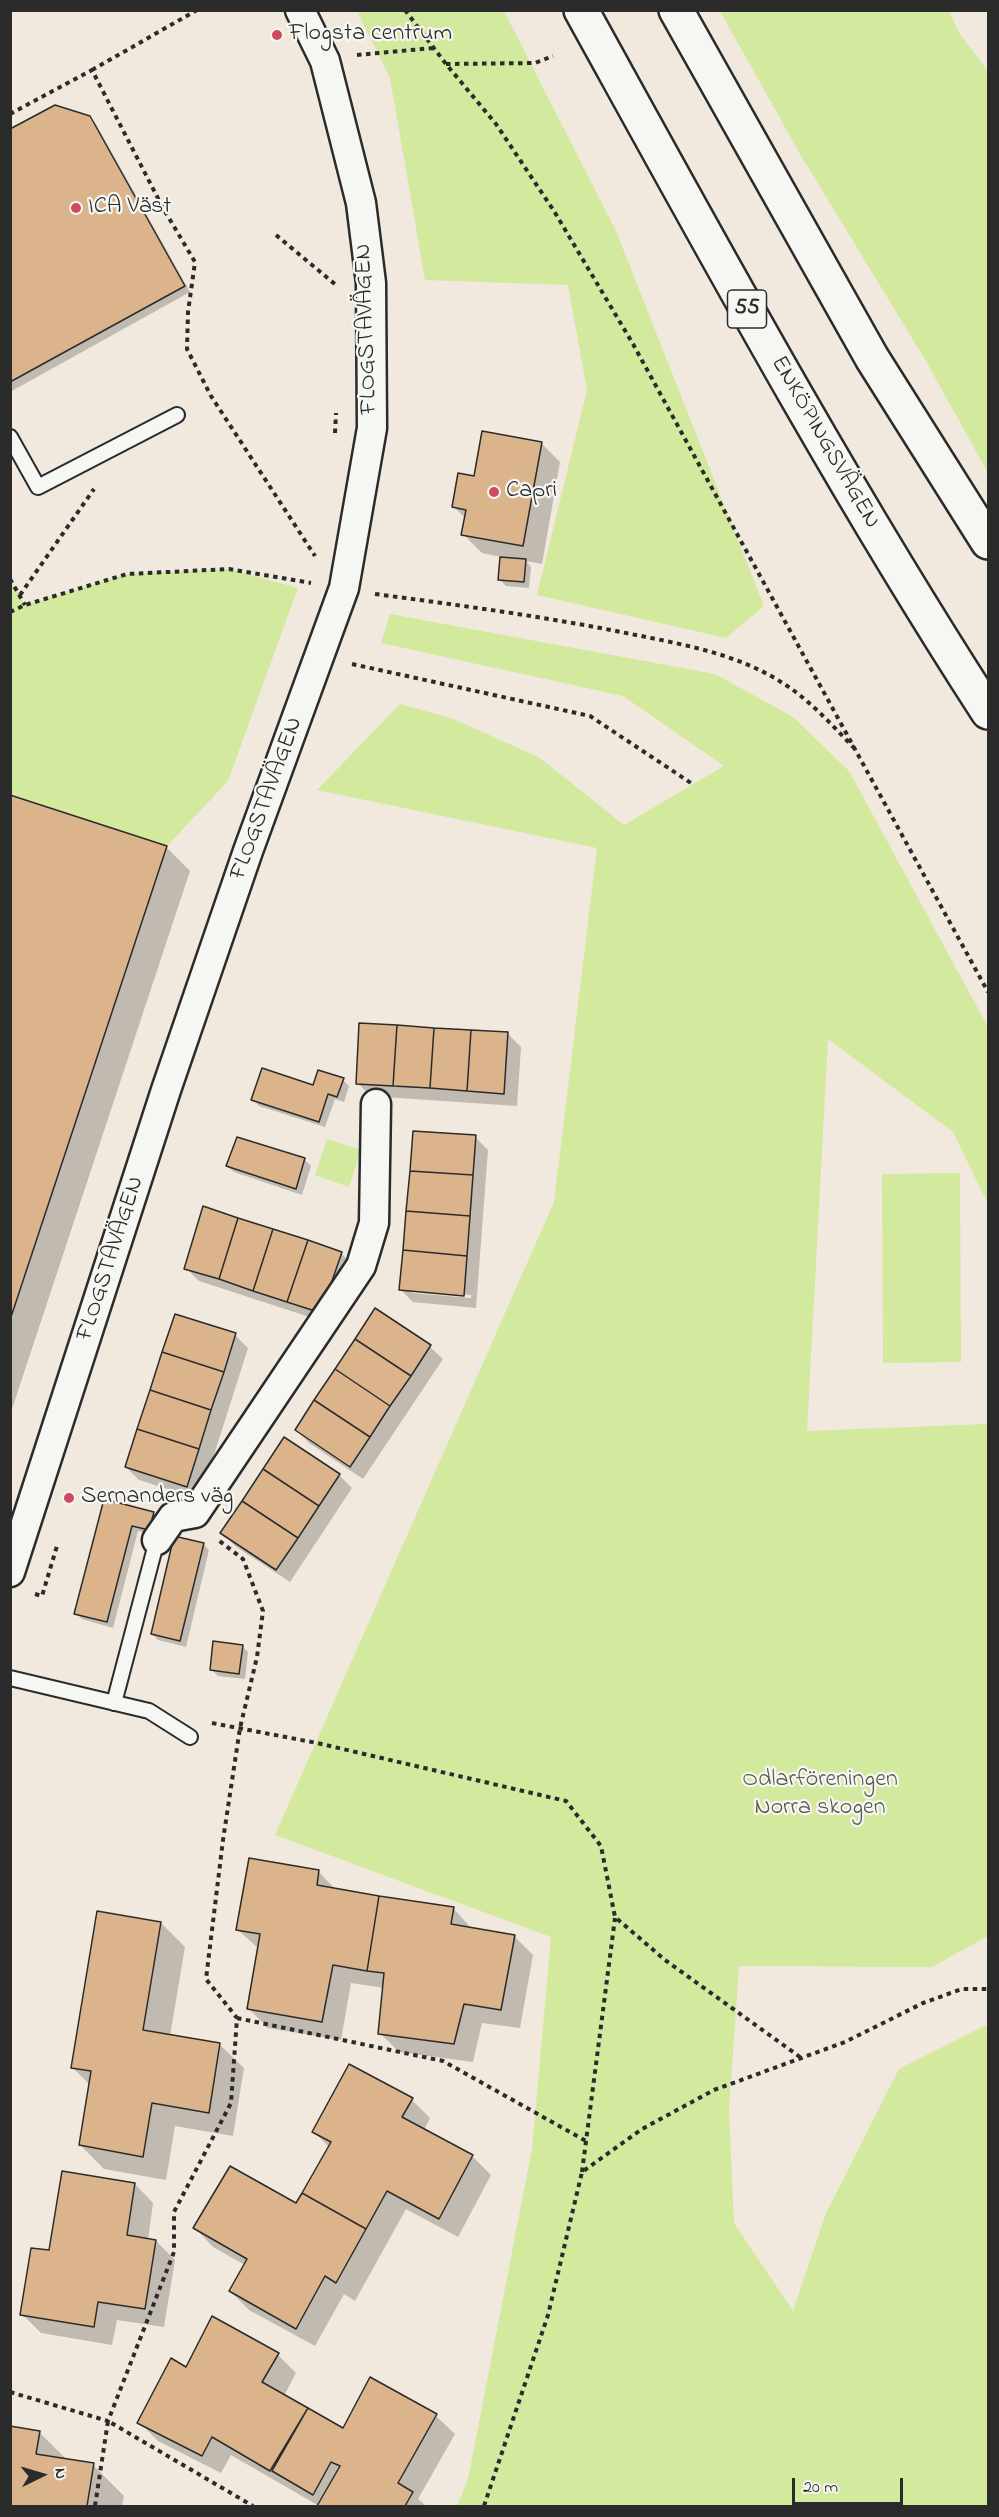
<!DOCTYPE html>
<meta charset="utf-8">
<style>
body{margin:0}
#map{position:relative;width:999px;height:2517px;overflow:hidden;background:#f1e9de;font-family:"Indie Flower",sans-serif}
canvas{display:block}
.frame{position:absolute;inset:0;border:12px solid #2b2b2b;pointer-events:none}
.north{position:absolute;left:12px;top:2445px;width:60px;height:60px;-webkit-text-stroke:4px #f6f6f2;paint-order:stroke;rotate:85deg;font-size:16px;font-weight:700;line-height:24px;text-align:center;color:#2b2b2b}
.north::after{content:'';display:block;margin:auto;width:21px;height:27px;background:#2b2b2b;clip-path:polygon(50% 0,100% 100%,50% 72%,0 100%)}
.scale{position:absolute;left:792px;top:2478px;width:111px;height:27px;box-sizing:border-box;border:3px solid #2b2b2b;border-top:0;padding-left:8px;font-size:18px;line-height:21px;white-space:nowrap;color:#2b2b2b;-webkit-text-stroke:4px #f6f6f2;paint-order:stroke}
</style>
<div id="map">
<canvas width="999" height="2517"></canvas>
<div class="frame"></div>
<div class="north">N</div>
<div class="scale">20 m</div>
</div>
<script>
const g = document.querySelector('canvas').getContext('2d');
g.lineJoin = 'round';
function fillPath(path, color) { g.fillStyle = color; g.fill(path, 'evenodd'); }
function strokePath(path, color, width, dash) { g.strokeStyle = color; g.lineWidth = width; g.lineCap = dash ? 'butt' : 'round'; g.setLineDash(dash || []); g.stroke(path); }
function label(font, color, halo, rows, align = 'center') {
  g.font = font + ' "Indie Flower",sans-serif'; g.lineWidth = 4.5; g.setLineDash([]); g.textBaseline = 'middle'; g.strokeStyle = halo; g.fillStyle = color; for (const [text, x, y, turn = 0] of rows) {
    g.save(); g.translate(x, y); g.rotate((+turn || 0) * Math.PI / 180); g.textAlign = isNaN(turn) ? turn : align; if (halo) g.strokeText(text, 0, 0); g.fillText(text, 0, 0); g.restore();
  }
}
const green = new Path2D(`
 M 357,11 L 504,11 L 616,231 L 764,606 L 726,638 L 537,595 L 587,390 L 568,285 L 425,280 L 390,78 Z
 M 720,11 L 949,11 L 960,34 L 988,71 L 988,473 L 926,361 L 800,154 Z
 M 229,569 L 298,588 L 228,781 L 167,846 L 11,795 L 10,579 L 25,605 L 127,574 Z
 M 390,614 L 715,674 L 793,717 L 849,771 L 988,1027 L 988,1204 L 953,1132 L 828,1039 L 807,1431 L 988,1424 L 988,1936 L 932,1967 L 739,1966 L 729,2109 L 734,2223 L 793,2311 L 826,2213 L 899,2069 L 988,2024 L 988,2506 L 457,2506 L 468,2479 L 532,2149 L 551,1937 L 275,1835 L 554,1202 L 597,848 L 317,790 L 400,704 L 454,719 L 540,758 L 624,825 L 724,766 L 623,696 L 381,643 Z
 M 327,1139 L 361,1150 L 349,1187 L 315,1175 Z
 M 960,1173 L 961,1362 L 883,1363 L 882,1174 Z`);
const shadow = new Path2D(`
 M 90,117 L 96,124 L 190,292 L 10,392 L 10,131 Z
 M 541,443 L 560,462 L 542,564 L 526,561 L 531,567 L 529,588 L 506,586 L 499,579 L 501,557 L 482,553 L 463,534 L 466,519 L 454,507 L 475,478 Z
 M 10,796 L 166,847 L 190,871 L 10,1415 Z
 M 508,1034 L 521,1047 L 517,1106 L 370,1096 L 358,1083 Z
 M 343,1080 L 349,1086 L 344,1102 L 335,1099 L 325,1127 L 259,1106 L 253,1099 Z
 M 475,1137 L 488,1150 L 476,1308 L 413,1302 L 400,1289 ZM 412,1290 L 471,1295 L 471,1298 L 412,1293 Z
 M 238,1139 L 305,1160 L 311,1166 L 302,1195 L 234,1172 L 227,1166 Z
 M 341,1253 L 354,1266 L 334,1325 L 199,1281 L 186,1268 Z
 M 375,1310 L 430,1347 L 443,1359 L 363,1479 L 309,1443 L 296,1430 Z
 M 235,1335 L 248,1348 L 200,1499 L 139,1480 L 126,1467 Z
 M 339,1475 L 352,1488 L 290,1582 L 235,1546 L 222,1533 Z
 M 105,1501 L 153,1513 L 160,1519 L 155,1535 L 138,1531 L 113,1628 L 82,1619 L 76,1613 Z
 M 203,1544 L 209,1550 L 186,1647 L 158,1640 L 152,1634 Z
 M 242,1646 L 248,1652 L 245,1679 L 218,1676 L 212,1670 Z
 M 319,1872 L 336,1890 L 453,1908 L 472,1929 L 514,1936 L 533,1955 L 520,2028 L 482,2023 L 473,2062 L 399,2052 L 380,2033 L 384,1988 L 351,1983 L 341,2040 L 268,2028 L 249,2009 L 259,1949 L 238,1930 Z
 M 99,1913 L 161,1923 L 185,1947 L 170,2036 L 220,2045 L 244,2068 L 233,2136 L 175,2126 L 166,2180 L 104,2169 L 80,2145 L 91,2086 L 72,2067 Z
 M 412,2100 L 430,2118 L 424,2130 L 472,2156 L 491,2175 L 458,2237 L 406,2209 L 355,2301 L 344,2294 L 315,2346 L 249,2310 L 230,2291 L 245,2265 L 213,2247 L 195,2228 L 297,2205 L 329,2147 L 314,2132 Z
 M 135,2184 L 153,2203 L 148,2240 L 156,2241 L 175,2260 L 164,2327 L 117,2320 L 112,2345 L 41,2333 L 22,2314 L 50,2252 Z
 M 278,2355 L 296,2373 L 284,2396 L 344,2430 L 371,2379 L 436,2416 L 455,2434 L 418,2499 L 426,2506 L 319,2506 L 231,2455 L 221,2473 L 158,2441 L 139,2422 L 187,2369 Z
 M 10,2427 L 39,2432 L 68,2461 L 93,2465 L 124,2496 L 122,2506 L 10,2506 Z`);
const building = new Path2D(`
 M 55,105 L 90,116 L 185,286 L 10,382 L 10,129 Z
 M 482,431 L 542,442 L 523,546 L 461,535 L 466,510 L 452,507 L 458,473 L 474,476 Z
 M 500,557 L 526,559 L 524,582 L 498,580 Z
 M 10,795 L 167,846 L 10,1320 Z
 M 359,1023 L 397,1025 L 393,1086 L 356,1084 Z
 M 397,1025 L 434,1028 L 430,1088 L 393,1086 Z
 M 434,1028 L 471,1030 L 467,1091 L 430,1088 Z
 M 471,1030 L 508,1032 L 504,1094 L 467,1091 Z
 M 262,1068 L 313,1085 L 318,1070 L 344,1078 L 337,1097 L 328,1094 L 319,1122 L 251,1100 Z
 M 413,1131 L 476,1135 L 473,1175 L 410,1171 Z
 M 237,1137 L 305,1158 L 296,1189 L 226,1166 Z
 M 410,1171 L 473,1175 L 470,1216 L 406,1211 Z
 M 203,1206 L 238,1218 L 219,1279 L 184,1269 Z
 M 406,1211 L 470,1216 L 467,1256 L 403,1250 Z
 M 238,1218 L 273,1229 L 253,1291 L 219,1279 Z
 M 273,1229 L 308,1240 L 287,1302 L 253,1291 Z
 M 308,1240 L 342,1252 L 321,1313 L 287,1302 Z
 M 403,1250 L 467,1256 L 464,1296 L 399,1290 Z
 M 375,1308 L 431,1345 L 411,1376 L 355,1339 Z
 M 175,1314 L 236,1333 L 224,1372 L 162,1352 Z
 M 355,1339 L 411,1376 L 390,1406 L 335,1369 Z
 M 162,1352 L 224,1372 L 211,1410 L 150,1390 Z
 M 335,1369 L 390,1406 L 370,1437 L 314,1400 Z
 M 150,1390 L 211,1410 L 199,1449 L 137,1429 Z
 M 314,1400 L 370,1437 L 350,1467 L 295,1430 Z
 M 137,1429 L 199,1449 L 187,1487 L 125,1467 Z
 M 284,1437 L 340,1474 L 319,1506 L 263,1469 Z
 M 263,1469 L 319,1506 L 298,1538 L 242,1501 Z
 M 104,1499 L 154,1512 L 149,1530 L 132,1526 L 107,1622 L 74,1614 Z
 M 242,1501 L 298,1538 L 276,1570 L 220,1533 Z
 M 174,1536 L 204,1543 L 180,1641 L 151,1634 Z
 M 213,1641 L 243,1645 L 239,1674 L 210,1670 Z
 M 249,1858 L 319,1870 L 317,1885 L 379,1896 L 367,1971 L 333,1965 L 322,2022 L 247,2009 L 260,1934 L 236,1930 Z
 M 379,1896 L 454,1907 L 451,1924 L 515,1935 L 501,2010 L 464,2004 L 454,2044 L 378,2034 L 384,1973 L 367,1971 Z
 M 97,1911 L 161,1922 L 143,2030 L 220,2043 L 209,2113 L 152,2103 L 143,2157 L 79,2145 L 91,2071 L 71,2068 Z
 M 349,2064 L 413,2098 L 402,2117 L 473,2155 L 439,2219 L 387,2191 L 366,2229 L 302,2193 L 331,2142 L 312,2132 Z
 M 230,2166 L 296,2203 L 302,2193 L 366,2229 L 336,2283 L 325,2276 L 296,2329 L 229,2291 L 247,2259 L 193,2228 Z
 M 62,2171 L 135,2183 L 127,2235 L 156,2240 L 145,2309 L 98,2302 L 94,2327 L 20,2315 L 31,2248 L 49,2250 Z
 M 212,2316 L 279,2353 L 262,2382 L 308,2408 L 270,2471 L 212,2437 L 202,2456 L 137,2423 L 171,2358 L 186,2367 Z
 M 370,2377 L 437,2414 L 398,2483 L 413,2492 L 405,2506 L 317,2506 L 340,2466 L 331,2462 L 313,2495 L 272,2471 L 308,2408 L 343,2428 Z
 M 10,2426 L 40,2431 L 36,2454 L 94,2463 L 87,2506 L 10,2506 Z`);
const path = new Path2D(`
 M 405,10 L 446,64 L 496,124 L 554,211 L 633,344 L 988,992
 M 357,55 L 433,48
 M 446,64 L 535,63 L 553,56
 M 92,70 L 197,10
 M 10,114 L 92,70 L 163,208 L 195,262 L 188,312 L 187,349 L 211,396 L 315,556
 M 276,235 L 336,285
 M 335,433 L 336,413
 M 10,579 L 25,605
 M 375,594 C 458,605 540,616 621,632 C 675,643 734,652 781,682 C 809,699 832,725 855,749
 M 20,595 L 94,489
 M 10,612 L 25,605 L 127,574 L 229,569 L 311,583
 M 352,664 L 590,716 L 691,783
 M 35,1594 L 42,1596 L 57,1546
 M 212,1723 L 317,1743 L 566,1801 L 601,1846 L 615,1917 L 665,1960 L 800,2057
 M 237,2018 L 443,2061 L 586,2141
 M 582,2172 L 615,1918
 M 10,2392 L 108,2421 L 174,2252 L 174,2212 L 231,2103 L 237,2018 L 206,1979 L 223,1840 L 240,1728 L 257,1657 L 263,1611 L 243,1559 L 217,1539
 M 95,2506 L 108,2421 L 253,2506
 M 484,2506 L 548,2315 L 582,2172 L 642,2129 L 714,2090 L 845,2042 L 923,2003 L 962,1989 L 988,1989`);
const lane = new Path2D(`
 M 10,437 L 38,487 L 177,415
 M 10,1678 L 149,1711 L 190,1737
 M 114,1703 L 157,1540`);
const street = new Path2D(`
 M 157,1540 L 173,1517 L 195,1513 L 361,1266 L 374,1223 L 376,1104
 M 10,1572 L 166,1090 L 248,851 L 344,588 L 372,428 L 371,283 L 361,203 L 325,61 L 300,10`);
const primary = new Path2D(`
 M 581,10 C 712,247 841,485 988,712
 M 676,10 L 872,358 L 988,542`);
const markers = [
 [277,35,6,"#d1495b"],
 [76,208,6,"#d1495b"],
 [494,492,6,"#d1495b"],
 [69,1498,6,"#d1495b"]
];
const shields = [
 [747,309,39]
];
const shieldNames = [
 ["55",747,309]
];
const poiNames = [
 ["Flogsta centrum",289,35],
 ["ICA Väst",88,208],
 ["Capri",506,492],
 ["Sernanders väg",81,1498]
];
const streetNames = [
 ["FLOGSTAVÄGEN",368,329,-92],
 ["ENKÖPINGSVÄGEN",824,443,60],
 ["FLOGSTAVÄGEN",268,799,-70],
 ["FLOGSTAVÄGEN",112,1259,-72]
];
const parkNames = [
 ["Odlarföreningen",820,1781],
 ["Norra skogen",820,1809]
];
fillPath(green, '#d2e99e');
fillPath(shadow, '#0003');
fillPath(building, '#dbb48c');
strokePath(building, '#2b2b2b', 1.5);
strokePath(lane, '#2b2b2b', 18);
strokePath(street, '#2b2b2b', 33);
strokePath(primary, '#2b2b2b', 38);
strokePath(path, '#2b2b2b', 4, [4.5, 4.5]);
strokePath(lane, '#f6f6f2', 14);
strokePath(street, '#f6f6f2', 28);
strokePath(primary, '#f6f6f2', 33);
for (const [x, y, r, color] of markers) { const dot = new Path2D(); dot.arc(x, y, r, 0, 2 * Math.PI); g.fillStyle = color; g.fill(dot); strokePath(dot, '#f6f6f2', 2); }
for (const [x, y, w] of shields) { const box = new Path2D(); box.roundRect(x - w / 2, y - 19, w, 38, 4.5); g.fillStyle = '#f6f6f2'; g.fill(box); strokePath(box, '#2b2b2b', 1.5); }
label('bold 22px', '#2b2b2b', null, shieldNames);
label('24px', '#2b2b2b', '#f6f6f2', poiNames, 'left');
label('24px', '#2b2b2b', '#f6f6f2', streetNames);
label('24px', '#555a48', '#f6f6f2', parkNames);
</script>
